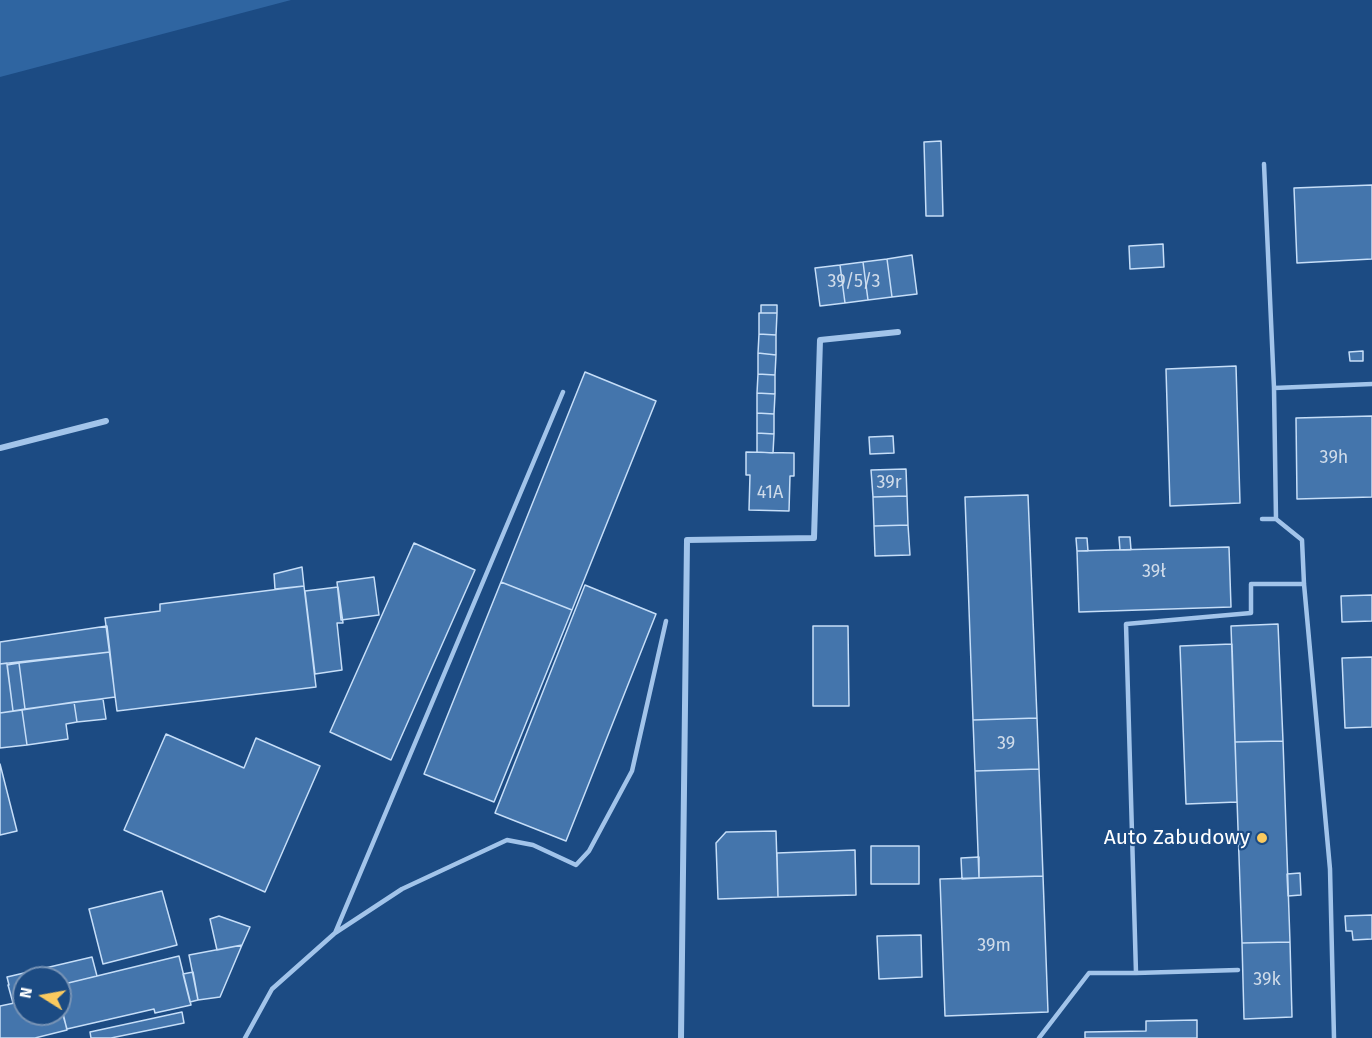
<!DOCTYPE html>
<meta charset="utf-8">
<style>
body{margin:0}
#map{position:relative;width:1372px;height:1038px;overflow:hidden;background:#1c4b83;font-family:"Fira Sans",sans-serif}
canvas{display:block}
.north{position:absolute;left:12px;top:966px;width:60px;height:60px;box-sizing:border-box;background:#1c4b83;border:2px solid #7793b5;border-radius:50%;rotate:281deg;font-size:16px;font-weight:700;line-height:24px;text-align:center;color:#fff}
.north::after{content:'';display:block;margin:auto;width:21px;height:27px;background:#faca5f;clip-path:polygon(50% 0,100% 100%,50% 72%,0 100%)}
</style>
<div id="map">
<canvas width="1372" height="1038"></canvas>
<div class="north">N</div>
</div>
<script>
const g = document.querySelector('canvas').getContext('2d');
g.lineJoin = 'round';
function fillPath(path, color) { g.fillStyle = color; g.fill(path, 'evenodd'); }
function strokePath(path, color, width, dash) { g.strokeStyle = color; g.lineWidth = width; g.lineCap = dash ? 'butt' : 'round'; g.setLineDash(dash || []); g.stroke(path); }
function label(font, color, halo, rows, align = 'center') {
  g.font = font + ' "Fira Sans",sans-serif'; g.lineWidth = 4.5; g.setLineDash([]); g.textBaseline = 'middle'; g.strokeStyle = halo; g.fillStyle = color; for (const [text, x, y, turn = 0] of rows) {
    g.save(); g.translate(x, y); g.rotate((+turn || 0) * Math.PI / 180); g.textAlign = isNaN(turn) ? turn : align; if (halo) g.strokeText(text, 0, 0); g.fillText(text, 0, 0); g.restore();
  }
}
const green = new Path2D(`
 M 0,0 L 291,0 L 0,77 Z`);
const building = new Path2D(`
 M 941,141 L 943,216 L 926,216 L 924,142 Z
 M 1372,185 L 1372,259 L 1297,263 L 1294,188 Z
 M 1163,244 L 1164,267 L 1130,269 L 1129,246 Z
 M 912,255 L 917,294 L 892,297 L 887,259 Z
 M 887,259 L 892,297 L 868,300 L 863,262 Z
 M 863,262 L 868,300 L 845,303 L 840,265 Z
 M 840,265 L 845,303 L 820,306 L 815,268 Z
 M 761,305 L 777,305 L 777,313 L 761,313 Z
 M 759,313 L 777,313 L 776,335 L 759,334 Z
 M 759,334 L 776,335 L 776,355 L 758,353 Z
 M 1363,351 L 1363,361 L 1350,361 L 1349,352 Z
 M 758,353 L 776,355 L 775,375 L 758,374 Z
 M 1236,366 L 1240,503 L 1170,506 L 1166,369 Z
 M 585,372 L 656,401 L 572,610 L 501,582 Z
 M 758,374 L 775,375 L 775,394 L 757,393 Z
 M 757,393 L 775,394 L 774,414 L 757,413 Z
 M 757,413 L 774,414 L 774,434 L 757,433 Z
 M 1372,416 L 1372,497 L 1297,499 L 1296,418 Z
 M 757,433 L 774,434 L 773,453 L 757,452 Z
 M 893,436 L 894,453 L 870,454 L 869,437 Z
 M 746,452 L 794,453 L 794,476 L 790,476 L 789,511 L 749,510 L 750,475 L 746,475 Z
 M 906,469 L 907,496 L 873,497 L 871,470 Z
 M 1028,495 L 1037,718 L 973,720 L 965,497 Z
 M 907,496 L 908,525 L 874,526 L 873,497 Z
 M 908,525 L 910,555 L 875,556 L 874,526 Z
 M 1119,537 L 1130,537 L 1131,550 L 1120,550 Z
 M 1076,538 L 1087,538 L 1088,551 L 1077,551 Z
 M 414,543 L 475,570 L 391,760 L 330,732 Z
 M 1229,547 L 1231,607 L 1079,612 L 1077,551 Z
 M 302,567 L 304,586 L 275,589 L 274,574 Z
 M 374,577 L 379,615 L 341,620 L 337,582 Z
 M 501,582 L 572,610 L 494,802 L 424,774 Z
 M 585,585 L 656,614 L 566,841 L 495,813 Z
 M 304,586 L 316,687 L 117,711 L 105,618 L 160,611 L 160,604 Z
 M 338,587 L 343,623 L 337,623 L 342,670 L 315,674 L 305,591 Z
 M 1372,595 L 1372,621 L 1342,622 L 1341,596 Z
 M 1278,624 L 1283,741 L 1235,742 L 1231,626 Z
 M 107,626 L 110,652 L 0,664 L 0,642 Z
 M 813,626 L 848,626 L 849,706 L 813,706 Z
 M 1232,644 L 1237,802 L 1186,804 L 1180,646 Z
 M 110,652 L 115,697 L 25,709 L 19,663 Z
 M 1372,657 L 1372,727 L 1345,728 L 1342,658 Z
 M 7,663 L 13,711 L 0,713 L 0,664 Z
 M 19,663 L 25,709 L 13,711 L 7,665 Z
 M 103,699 L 106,719 L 77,722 L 74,702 Z
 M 74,702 L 77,722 L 66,724 L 68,739 L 27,745 L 22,710 Z
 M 22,710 L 27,745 L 0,748 L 0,713 Z
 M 1037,718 L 1039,769 L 975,771 L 973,720 Z
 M 166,734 L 244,768 L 256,738 L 320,766 L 265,892 L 124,830 Z
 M 1283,741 L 1290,942 L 1242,943 L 1235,742 Z
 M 0,764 L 17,831 L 0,835 Z
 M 1039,769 L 1043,876 L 979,878 L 975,771 Z
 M 776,831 L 778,897 L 718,899 L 716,843 L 726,832 Z
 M 871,846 L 919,846 L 919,884 L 871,884 Z
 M 855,850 L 856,895 L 778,897 L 777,853 Z
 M 979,857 L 979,878 L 962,879 L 961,858 Z
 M 1300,873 L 1301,895 L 1288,896 L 1287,874 Z
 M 1043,876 L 1048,1012 L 945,1016 L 940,879 Z
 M 162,891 L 177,945 L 103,964 L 89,909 Z
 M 1372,915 L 1372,939 L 1353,940 L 1352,931 L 1346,931 L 1345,916 Z
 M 219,916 L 250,927 L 242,945 L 217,950 L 210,919 Z
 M 921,935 L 922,977 L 879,979 L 877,936 Z
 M 1290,942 L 1292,1017 L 1244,1019 L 1242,943 Z
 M 242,945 L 220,997 L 198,1000 L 189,955 Z
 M 179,956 L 191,1005 L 155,1013 L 154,1009 L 67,1029 L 60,1005 L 60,985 Z
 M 92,957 L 97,976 L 60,985 L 60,978 L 24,978 L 24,1001 L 13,1003 L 8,985 L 9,985 L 7,977 Z
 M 193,972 L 198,1000 L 190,1002 L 183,974 Z
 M 24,1001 L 24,1014 L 60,1014 L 61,1005 L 67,1030 L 35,1038 L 0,1038 L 0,1006 Z
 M 182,1012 L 184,1023 L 111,1038 L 91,1038 L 90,1032 Z
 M 1197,1020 L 1197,1038 L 1085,1038 L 1085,1032 L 1146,1031 L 1146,1021 Z`);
const lane = new Path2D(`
 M 1264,164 L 1274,388 L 1276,519
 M 1274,388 L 1372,384
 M 1262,519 L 1276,519 L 1302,540 L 1304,584 L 1330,869 L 1334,1038
 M 335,933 L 402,889 L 507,840 L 533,845 L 576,865 L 589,851 L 632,771 L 666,621
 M 1238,970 L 1136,973 L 1126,624 L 1251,613 L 1251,584 L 1304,584
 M 245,1038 L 272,989 L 335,933 L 563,392
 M 1039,1038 L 1089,973 L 1136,973`);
const street = new Path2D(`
 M 0,448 L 106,421
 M 681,1038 L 687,540 L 814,538 L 820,340 L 898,332`);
const markers = [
 [1262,838,6,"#faca5f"]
];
const numberNames = [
 ["39/5/3",854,282],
 ["39h",1334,458],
 ["39r",889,483],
 ["41A",770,493],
 ["39ł",1154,572],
 ["39",1006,744],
 ["39m",994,946],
 ["39k",1267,980]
];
const poiNames = [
 ["Auto Zabudowy",1250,838]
];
fillPath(green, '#2f65a1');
fillPath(building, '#4475ac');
strokePath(building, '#c6def8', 1.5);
strokePath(lane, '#a2c4ea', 4.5);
strokePath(street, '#a2c4ea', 6);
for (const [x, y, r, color] of markers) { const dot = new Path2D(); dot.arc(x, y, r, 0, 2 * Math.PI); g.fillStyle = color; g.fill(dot); strokePath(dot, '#1c4b83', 2); }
label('18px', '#d0dcea', null, numberNames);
label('21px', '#fff', '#1c4b83', poiNames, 'right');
</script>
